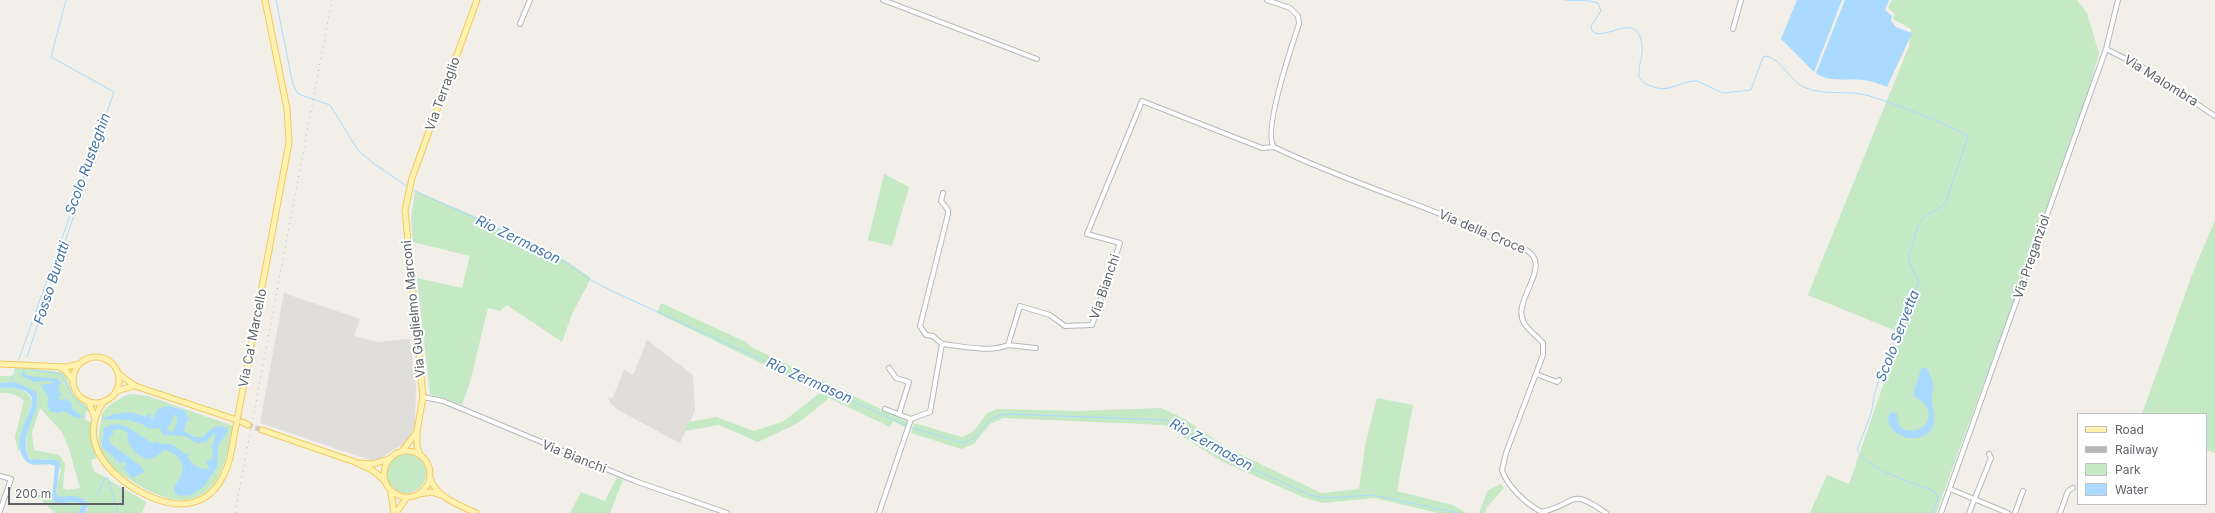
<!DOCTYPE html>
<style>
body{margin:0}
#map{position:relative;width:2215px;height:513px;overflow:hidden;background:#f1efe8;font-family:Inter,sans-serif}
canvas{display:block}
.legend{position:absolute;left:2077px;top:413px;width:130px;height:92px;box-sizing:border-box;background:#fff;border:1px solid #bfc1c3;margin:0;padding:5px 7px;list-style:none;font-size:12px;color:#5f6368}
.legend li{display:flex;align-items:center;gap:8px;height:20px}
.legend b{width:20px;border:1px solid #bfc1c3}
.scale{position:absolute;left:8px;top:487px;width:116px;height:18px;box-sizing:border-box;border:2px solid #5f6368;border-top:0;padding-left:5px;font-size:12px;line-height:14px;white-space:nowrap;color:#5f6368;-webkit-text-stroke:3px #fff;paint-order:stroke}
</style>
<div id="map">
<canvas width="2215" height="513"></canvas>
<ul class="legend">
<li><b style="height:5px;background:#fff2af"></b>Road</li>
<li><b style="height:5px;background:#b6b7b8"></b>Railway</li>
<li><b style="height:11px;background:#c5e8c5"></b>Park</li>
<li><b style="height:11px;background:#aadaff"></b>Water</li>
</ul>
<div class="scale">200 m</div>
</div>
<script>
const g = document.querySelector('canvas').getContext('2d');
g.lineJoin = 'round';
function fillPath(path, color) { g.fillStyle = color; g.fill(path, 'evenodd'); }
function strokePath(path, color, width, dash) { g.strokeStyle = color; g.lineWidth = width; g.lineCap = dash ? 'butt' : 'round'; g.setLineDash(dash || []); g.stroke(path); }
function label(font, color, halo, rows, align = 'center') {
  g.font = font + ' Inter,sans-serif'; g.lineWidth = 4; g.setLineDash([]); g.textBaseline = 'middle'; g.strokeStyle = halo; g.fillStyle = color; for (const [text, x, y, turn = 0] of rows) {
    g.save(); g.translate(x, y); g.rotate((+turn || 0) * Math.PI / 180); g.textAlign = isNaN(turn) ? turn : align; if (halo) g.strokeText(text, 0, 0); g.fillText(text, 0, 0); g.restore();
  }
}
const industrial = new Path2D(`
 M 284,293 L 360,319 L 354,336 L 378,342 L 410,339 L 416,388 L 415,426 L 406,443 L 391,451 L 381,459 L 373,461 L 260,423 Z
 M 647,340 L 693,375 L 695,411 L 680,443 L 618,410 L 610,403 L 608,397 L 612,399 L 624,370 L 633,375 Z`);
const green = new Path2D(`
 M 1892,0 L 2077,0 L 2087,13 L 2099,53 L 2081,119 L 1936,513 L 1810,513 L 1827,475 L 1849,484 L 1901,333 L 1808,295 L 1909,46 L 1911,29 L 1893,19 L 1895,14 L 1888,8 Z
 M 884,174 L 909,187 L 892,246 L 868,240 Z
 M 415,191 L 472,215 L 560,257 L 591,278 L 572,314 L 562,342 L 507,305 L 500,311 L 488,308 L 470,382 L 462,405 L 430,394 L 417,278 L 462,288 L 470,256 L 413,242 L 411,219 Z
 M 2215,220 L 2215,453 L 2206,450 L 2206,414 L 2142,414 L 2192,275 Z
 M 661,303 L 746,342 L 749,346 L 908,422 L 906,428 L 893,421 L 890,427 L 829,398 L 798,423 L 758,442 L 719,425 L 685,431 L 689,422 L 716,417 L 754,431 L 784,421 L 821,392 L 657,313 Z
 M 17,367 L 62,372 L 66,376 L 73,395 L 92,411 L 86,411 L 85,420 L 92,422 L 91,441 L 97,458 L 91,460 L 94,471 L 146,502 L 142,513 L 85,513 L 88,508 L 72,496 L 58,497 L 56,492 L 61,469 L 49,459 L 33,460 L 28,457 C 22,426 35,423 38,397 L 16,382 L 0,383 L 0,376 L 13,376 ZM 40,408 L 62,432 L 69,449 L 80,488 L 67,490 L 63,488 L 65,464 L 59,455 L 34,450 L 32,433 Z
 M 0,388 C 12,387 30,389 32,402 L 20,441 L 21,450 L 18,451 L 15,437 L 24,401 C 18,394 9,393 0,393 Z
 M 129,394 L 148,396 L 233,426 C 228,448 226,473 208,490 C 185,510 157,496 135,483 C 121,474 105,465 100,447 C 98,440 99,432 100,426 C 101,422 101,417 102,414 C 107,404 120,399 129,394 Z
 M 1377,398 L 1413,405 L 1397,491 L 1453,505 L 1466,513 L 1438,513 L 1375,498 L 1322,503 L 1303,497 L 1223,462 L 1164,425 L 1003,418 L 990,424 L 974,444 L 961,449 L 911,433 L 914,423 L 962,437 L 974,431 L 987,413 L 997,409 L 1077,411 L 1161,408 L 1183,418 L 1227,448 L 1321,493 L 1359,489 L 1365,446 Z
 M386 473a20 20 0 1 1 40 0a20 20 0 1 1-40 0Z
 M 617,477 L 623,480 L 610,513 L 570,513 L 581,492 L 605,501 Z
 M 1501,484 L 1504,488 L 1487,507 L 1485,513 L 1479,513 L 1488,490 Z
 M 52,494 L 52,498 L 60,504 C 67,502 76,499 82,506 L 78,513 L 55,513 L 36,495 Z`);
const water = new Path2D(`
 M 1797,0 L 1842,0 L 1814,72 L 1781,39 Z
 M 1845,0 L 1889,0 L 1885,10 L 1892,16 L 1891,21 L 1896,27 L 1912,33 L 1887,87 C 1882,85 1875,82 1869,81 C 1853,77 1829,84 1816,73 Z
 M 1924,367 L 1928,369 C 1929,374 1932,379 1933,384 C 1934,388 1932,392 1932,396 C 1931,404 1935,413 1934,421 C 1930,447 1889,442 1888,417 L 1891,412 L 1897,413 L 1899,426 C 1911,437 1933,427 1928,410 C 1926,402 1917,400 1913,394 L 1921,369 Z
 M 24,369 L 25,374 L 29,376 L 57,379 L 61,382 L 58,389 L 61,394 L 58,399 L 64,400 L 66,398 L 72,404 L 72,409 L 84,417 L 76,418 L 64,411 L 58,413 L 50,411 L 47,405 L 49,399 L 41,385 L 54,383 L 52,381 L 34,382 L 22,376 Z
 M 16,382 L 36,392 C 44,411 17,431 29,459 L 56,460 L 60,463 L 56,493 L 59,497 C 70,496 79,494 88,503 L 85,513 L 78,513 L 82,506 C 75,498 65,504 57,504 L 52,498 L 55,466 C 46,461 34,469 26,461 C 10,443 28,421 32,403 C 35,388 9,387 0,388 L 0,383 Z
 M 168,406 L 184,410 L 189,420 L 187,420 L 184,431 L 194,437 L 203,437 C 211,429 215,423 227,428 L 228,431 L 218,446 L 217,467 L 203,487 L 191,495 L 179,496 L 174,492 L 175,484 C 189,471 183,454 164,450 L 154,458 L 145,459 C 135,452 126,446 128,433 C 122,429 117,427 111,432 L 114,433 L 111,437 L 108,437 L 111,444 L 142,467 L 144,472 L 133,478 L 123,468 L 126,466 L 126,462 L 120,463 L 116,459 L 114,461 L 114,457 L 102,447 L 104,428 C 124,417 136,435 153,443 L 158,441 L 159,444 L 171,444 L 185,454 L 190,453 L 190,456 L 188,454 L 187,457 C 193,465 198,470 210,469 L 206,462 L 213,459 L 212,446 L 216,434 L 213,434 L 204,444 L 204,441 L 198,444 L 185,436 L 166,435 L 165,437 L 159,428 L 149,429 L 144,425 L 129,420 L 101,419 L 115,414 L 131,412 L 146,417 L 149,413 L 151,414 L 150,419 L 153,418 L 158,409 ZM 175,414 C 180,418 176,427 172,432 L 167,430 Z`);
const stream = new Path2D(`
 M 276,0 L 293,85 L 298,94 L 330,105 L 358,150 L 373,163 L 408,187
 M 1565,0 L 1590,1 L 1598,3 L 1601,11 L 1591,26 L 1592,31 C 1605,43 1638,8 1642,46 C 1643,56 1638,66 1639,77 C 1642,82 1645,84 1651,86 C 1669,94 1679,81 1697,81 L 1723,93 L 1751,90 L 1763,57 L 1767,56 C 1783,61 1790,82 1806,88 C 1824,95 1843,91 1861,94 C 1876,96 1959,128 1968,137 L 1945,204 L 1923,218 L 1918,226 L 1909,256 L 1909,262 L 1919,281 L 1883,367 L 1875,392 L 1871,414 L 1857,450 C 1868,470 1913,483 1934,491 L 1938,497 L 1932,513
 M 2157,74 L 2169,83
 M 2192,98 L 2215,113
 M 411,189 L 537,246 L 572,266 L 589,279 L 612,291 L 907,426
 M 27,357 L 75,212 L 71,212
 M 19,359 L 114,92 L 51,57 L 66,0
 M 32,370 L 61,374 L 74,398 L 89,411
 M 14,372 L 16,368
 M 19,373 L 22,374
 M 10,382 L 13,375
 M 189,420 L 192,421
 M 910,427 L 963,443 C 985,439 978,418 1006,414 L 1166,420 L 1231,459 L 1310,495 L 1325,498 L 1373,495 L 1458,513
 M 97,495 L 105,478 L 108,478 L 118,513`);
const majorTunnel = new Path2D(`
 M 248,425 L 262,430`);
const minor = new Path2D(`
 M 883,0 L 1037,59
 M 1267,0 L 1290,8 L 1298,16 L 1299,24 C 1292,45 1262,132 1274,147 C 1330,174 1390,194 1448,217 C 1460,222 1470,229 1481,234 C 1494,239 1526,245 1533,256 C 1545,274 1512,303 1524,323 C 1528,330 1537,336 1543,343 L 1543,355 L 1506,453 L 1502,470 C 1507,486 1527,505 1542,512 C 1579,504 1567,486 1606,513
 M 520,24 L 530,0
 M 1733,29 L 1741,0
 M 2106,49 L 2142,67 L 2215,116
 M 942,344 L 933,336 L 926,335 L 920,326 L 948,214 L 948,210 L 941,201 L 943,193
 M 1008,345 L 1036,348
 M 889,368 L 896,378 L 909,382 L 899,414
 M 1536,374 L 1557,382 L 1559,380
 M 423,397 L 443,401 L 635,481 L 727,513
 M 885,409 L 911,419
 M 0,476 L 11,479 L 0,511
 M 1950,489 L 2008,513
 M 879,513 L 911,419 L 930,412 L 942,344 C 962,346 990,353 1008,345 L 1020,306 L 1050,315 L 1065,326 L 1092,325 L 1120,243 L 1087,234 L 1142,101 L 1262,148 L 1274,147
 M 1941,513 L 2106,49 L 2118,0
 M 1969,513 L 1991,458 L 1989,454
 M 2015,513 L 2023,491
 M 2060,513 L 2068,491 L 2073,488`);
const major = new Path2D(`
 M73 380a23 23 0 1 1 46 0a23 23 0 1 1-46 0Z
 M 0,364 L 67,367 L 79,364
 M 59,367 L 65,370 L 73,380
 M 119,374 L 135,386 L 234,419
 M 116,391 L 134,386
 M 88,401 L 95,418
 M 104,401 C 79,437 102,467 132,487 C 174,513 215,513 230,458 L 289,143 L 287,109 L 265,0
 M 242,422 L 248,425
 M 262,430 L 355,462 L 372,470 L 384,480
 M384 474a23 23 0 1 1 46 0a23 23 0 1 1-46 0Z
 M 402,451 L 417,432
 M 420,455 L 417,446 L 417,431 L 423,397 L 405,210 L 412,178 L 477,0
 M 360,463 L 373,464 L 389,459
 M 430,478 C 436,497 459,505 476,513
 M 391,492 L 394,513
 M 420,494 L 431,492 L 441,495
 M 396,513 L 407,497`);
const rail = new Path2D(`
 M 235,513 L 332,0`);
const streetNames = [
 ["Via Malombra",2161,81,32],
 ["Via Terraglio",443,94,-70],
 ["Via della Croce",1482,232,23],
 ["Via Preganziol",2032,257,-71],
 ["Via Bianchi",1105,287,-71],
 ["Via Guglielmo Marconi",414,309,-96],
 ["Via Ca' Marcello",253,338,-79],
 ["Via Bianchi",574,457,22]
];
const waterNames = [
 ["Scolo Rusteghin",88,164,-70],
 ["Rio Zermason",518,240,26],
 ["Fosso Buratti",52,283,-72],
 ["Scolo Servetta",1898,336,-69],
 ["Rio Zermason",809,381,24],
 ["Rio Zermason",1211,445,29]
];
fillPath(industrial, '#e0deda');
fillPath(green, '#c5e8c5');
fillPath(water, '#aadaff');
strokePath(stream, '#aadaff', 1);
strokePath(majorTunnel, '#ccccc8', 5, [5, 2.5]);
strokePath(minor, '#b5b8bc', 6);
strokePath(major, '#f2c960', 7);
strokePath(minor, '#fff', 4);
strokePath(major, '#fff2af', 5);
strokePath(rail, '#b6b7b8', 1, [1, 5]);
label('13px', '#5f6368', '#fff', streetNames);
label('italic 14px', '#4174aa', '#fff', waterNames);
</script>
